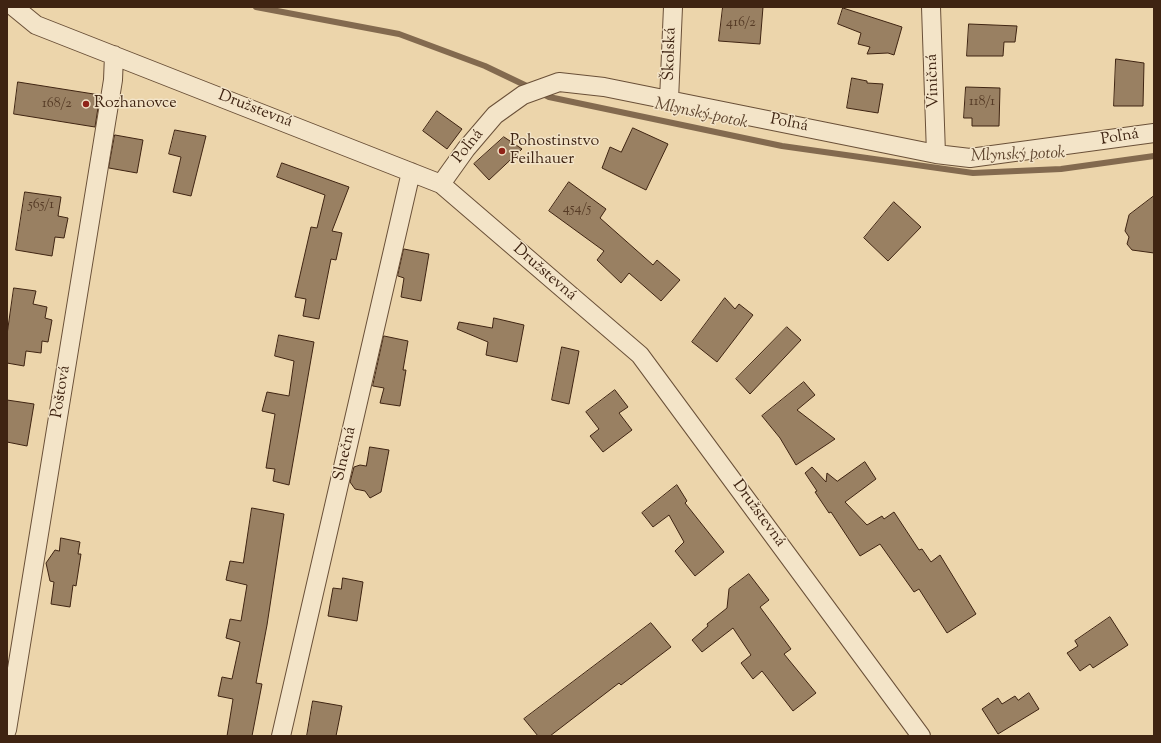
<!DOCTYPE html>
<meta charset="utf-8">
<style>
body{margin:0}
#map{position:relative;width:1161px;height:743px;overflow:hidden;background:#ecd5ab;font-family:"Sorts Mill Goudy",serif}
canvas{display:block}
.frame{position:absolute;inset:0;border:8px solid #3f2412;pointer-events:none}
</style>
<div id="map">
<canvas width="1161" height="743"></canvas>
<div class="frame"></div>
</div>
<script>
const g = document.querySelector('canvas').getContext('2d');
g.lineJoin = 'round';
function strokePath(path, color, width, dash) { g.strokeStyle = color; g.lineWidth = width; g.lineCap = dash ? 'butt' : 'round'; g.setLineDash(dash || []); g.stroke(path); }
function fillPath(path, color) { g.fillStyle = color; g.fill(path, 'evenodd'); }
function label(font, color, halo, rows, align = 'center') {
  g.font = font + ' "Sorts Mill Goudy",serif'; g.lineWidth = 3; g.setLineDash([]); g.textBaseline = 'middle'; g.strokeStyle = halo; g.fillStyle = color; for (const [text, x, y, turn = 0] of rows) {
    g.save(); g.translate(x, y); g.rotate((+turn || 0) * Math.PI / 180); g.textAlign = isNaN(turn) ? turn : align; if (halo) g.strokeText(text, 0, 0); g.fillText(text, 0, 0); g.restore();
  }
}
const stream = new Path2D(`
 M 256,7 L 399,34 L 485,66 L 531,88
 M 541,93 L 549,97 L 782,146 L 973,173 L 1061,169 L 1154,156`);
const building = new Path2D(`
 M 723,7 L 763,7 L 760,44 L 719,41 Z
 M 843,8 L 902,27 L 894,55 L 888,53 L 867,54 L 870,47 L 858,44 L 861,33 L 838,24 Z
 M 969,24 L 1017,26 L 1015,42 L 1004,42 L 1003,56 L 967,56 Z
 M 1116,59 L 1144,63 L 1143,106 L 1114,106 Z
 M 852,78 L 867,81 L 867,83 L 883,84 L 878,113 L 847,108 Z
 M 18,82 L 100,95 L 95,127 L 14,114 Z
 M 966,87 L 1000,88 L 999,126 L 972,126 L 972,118 L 964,118 Z
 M 437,111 L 462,129 L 447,149 L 423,131 Z
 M 633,128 L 668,144 L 646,190 L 602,168 L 610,147 L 621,152 Z
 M 175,130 L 206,136 L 191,196 L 173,192 L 181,157 L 169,154 Z
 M 115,135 L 143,140 L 137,173 L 109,168 Z
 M 504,137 L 522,149 L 489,180 L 474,164 Z
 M 282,163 L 349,187 L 332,231 L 342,233 L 336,260 L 331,259 L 319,319 L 303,316 L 306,299 L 295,297 L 311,227 L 317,228 L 325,195 L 277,177 Z
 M 569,182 L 606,209 L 600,218 L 653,265 L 657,260 L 680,280 L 661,301 L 629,273 L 621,283 L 597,260 L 604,251 L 549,211 Z
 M 25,192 L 61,197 L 58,216 L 68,218 L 64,238 L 55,237 L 52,256 L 16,250 Z
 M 1154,196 L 1154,253 L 1132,250 L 1127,244 L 1129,237 L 1125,231 L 1129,215 Z
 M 894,202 L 921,227 L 888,261 L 864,238 Z
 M 404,249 L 429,254 L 421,301 L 401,297 L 404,278 L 398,276 Z
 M 14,288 L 36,291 L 33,304 L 47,307 L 45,318 L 52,320 L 48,342 L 42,341 L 41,353 L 26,351 L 24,366 L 7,363 L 7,335 Z
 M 725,298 L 735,309 L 739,304 L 753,315 L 717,362 L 692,342 Z
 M 494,318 L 524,325 L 517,362 L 486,355 L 488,342 L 457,329 L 459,322 L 492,328 Z
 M 787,327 L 801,340 L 750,394 L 736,379 Z
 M 279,335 L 314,342 L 289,485 L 273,481 L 275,469 L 266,468 L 275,414 L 262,411 L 267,392 L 289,396 L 294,361 L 275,356 Z
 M 384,336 L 408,341 L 403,370 L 406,370 L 400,406 L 380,403 L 384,388 L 373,386 Z
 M 562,347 L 579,351 L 569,404 L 552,400 Z
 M 804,382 L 815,395 L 797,410 L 835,439 L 796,465 L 780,438 L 762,416 Z
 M 615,390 L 628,407 L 619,413 L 632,430 L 603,452 L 590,436 L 599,429 L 586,412 Z
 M 7,400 L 34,404 L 27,446 L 7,442 Z
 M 370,447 L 389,450 L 381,492 L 370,498 L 365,491 L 355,489 L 350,482 L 354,467 L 360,465 L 366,466 Z
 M 865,462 L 876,479 L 845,502 L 867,525 L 882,516 L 884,519 L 894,512 L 919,550 L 922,549 L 931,562 L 940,555 L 976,614 L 947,633 L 919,589 L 914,592 L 880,544 L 860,556 L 831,512 L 829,513 L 815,492 L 817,491 L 805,473 L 812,467 L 826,482 L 827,473 L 837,481 Z
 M 677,485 L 687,501 L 685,503 L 724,552 L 695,576 L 675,551 L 684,542 L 669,515 L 653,527 L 642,513 Z
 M 252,508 L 284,514 L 267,625 L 256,683 L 262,684 L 252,736 L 227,736 L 233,699 L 218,696 L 222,677 L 232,679 L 240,642 L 226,638 L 230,619 L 241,621 L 247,585 L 226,580 L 230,561 L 243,563 Z
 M 61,538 L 80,542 L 78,554 L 81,554 L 76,586 L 73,585 L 70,607 L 51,604 L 54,582 L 50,581 L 46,563 L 55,550 L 59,551 Z
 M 749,574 L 769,600 L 760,607 L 791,649 L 784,654 L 816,693 L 793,711 L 762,671 L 753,679 L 741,663 L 751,655 L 733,628 L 702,652 L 692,640 L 708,626 L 707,624 L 727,608 L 729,589 Z
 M 343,578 L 363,582 L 357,621 L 328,616 L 333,588 L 341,589 Z
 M 1110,617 L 1128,645 L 1093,668 L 1090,664 L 1080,671 L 1067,653 L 1078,646 L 1075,641 Z
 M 651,623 L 671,647 L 621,685 L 619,683 L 550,736 L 538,736 L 524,719 Z
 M 1029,693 L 1039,709 L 998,734 L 982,709 L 998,698 L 1002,704 L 1015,696 L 1018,700 Z
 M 313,701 L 342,706 L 336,736 L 307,736 Z`);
const street = new Path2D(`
 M 14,7 L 36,25 L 441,184 L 640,355 L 921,736
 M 931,7 L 936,154
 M 669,100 L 673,7
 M 441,184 L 466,149 L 495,115 L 523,95 L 559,82 L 604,87 L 936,154 L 970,158 L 1154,133
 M 7,730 L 113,80 L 114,55
 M 281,736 L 411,172`);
const markers = [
 [86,104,4,"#8f2418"],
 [502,151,4,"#8f2418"]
];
const numberNames = [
 ["416/2",741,24],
 ["118/1",982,103],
 ["168/2",57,105],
 ["565/1",41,206],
 ["454/5",577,210]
];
const streetNames = [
 ["Školská",671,54,-88],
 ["Viničná",934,81,-92],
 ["Družstevná",255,110,21],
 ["Poľná",789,124,11],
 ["Poľná",1120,138,-9],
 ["Poľná",469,147,-51],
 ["Družstevná",544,273,41],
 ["Poštová",62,392,-81],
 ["Slnečná",346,454,-77],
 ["Družstevná",758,514,54]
];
const poiNames = [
 ["Rozhanovce",94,104],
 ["Pohostinstvo",510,142],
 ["Feilhauer",510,160]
];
const waterNames = [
 ["Mlynský potok",701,115,12],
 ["Mlynský potok",1018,156,-2]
];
strokePath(stream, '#836a4f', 6);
fillPath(building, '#998062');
strokePath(building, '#3f2412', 1);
strokePath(street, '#6a5038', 20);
strokePath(street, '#f3e4c8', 18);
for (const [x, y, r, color] of markers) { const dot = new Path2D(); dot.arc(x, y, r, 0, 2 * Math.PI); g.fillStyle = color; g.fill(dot); strokePath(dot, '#f3e4c8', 1.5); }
label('14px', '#563b26', null, numberNames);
label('16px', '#3f2412', '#f3e4c8', streetNames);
label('16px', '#3f2412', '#f3e4c8', poiNames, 'left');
label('italic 17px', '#614730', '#f3e4c8', waterNames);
</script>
